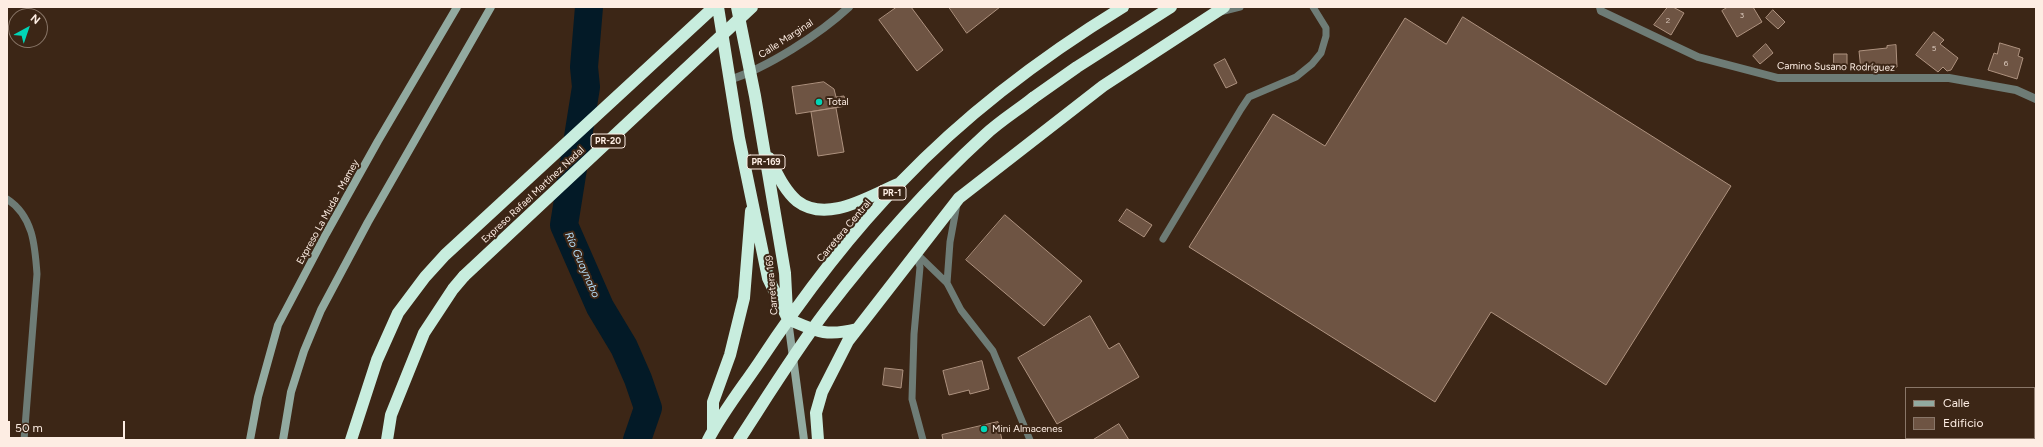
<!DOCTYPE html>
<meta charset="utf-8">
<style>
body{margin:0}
#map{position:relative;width:2043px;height:447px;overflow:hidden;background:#3c2616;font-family:Figtree,sans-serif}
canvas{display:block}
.frame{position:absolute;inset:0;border:8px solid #fdede3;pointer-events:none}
.legend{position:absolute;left:1905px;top:387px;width:130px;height:52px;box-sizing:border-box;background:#3c2616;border:1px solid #897668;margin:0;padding:5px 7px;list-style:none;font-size:12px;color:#fdede3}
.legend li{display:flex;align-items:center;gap:8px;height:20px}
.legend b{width:20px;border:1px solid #897668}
.north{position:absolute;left:8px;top:8px;width:40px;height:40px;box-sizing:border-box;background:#3c2616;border:1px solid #897668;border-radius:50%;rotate:40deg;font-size:11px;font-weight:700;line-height:16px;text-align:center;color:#fdede3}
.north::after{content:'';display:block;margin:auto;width:14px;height:18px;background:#00d5b7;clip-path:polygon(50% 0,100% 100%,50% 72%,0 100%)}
.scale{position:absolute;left:8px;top:421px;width:117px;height:18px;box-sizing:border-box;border:2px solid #fdede3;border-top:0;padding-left:5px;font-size:12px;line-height:14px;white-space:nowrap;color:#fdede3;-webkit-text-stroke:3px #3c2616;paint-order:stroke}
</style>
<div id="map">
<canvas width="2043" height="447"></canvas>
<div class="frame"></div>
<ul class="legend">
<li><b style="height:5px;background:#92aaa0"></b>Calle</li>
<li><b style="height:11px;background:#6e5443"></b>Edificio</li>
</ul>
<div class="north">N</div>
<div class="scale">50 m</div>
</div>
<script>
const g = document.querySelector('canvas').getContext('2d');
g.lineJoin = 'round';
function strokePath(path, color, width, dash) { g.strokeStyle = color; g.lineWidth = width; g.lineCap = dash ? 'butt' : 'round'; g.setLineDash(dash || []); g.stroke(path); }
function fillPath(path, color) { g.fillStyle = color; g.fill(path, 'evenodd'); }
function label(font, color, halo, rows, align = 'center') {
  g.font = font + ' Figtree,sans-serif'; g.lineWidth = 4; g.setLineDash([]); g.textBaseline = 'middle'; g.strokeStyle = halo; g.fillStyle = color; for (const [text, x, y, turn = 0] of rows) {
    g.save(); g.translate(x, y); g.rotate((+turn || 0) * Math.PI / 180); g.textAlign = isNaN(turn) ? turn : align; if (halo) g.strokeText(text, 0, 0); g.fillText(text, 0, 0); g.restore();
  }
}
const river = new Path2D(`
 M 589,7 L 584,67 L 586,87 L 564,225 L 600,307 L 624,347 L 638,379 L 648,408 L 637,440`);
const building = new Path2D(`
 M 897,7 L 911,7 L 943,50 L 917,71 L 879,20 Z
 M 949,7 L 1000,7 L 967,33 Z
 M 1668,7 L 1673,7 L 1684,13 L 1671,35 L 1654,25 Z
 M 1728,7 L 1753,7 L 1762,22 L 1737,37 L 1722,11 Z
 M 1773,10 L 1785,22 L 1778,29 L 1766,18 Z
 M 1463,17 L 1731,186 L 1606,385 L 1491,312 L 1435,402 L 1189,247 L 1273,114 L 1325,146 L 1405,18 L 1446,44 Z
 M 1934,32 L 1944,40 L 1940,44 L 1958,58 L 1951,70 L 1947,71 L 1943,67 L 1938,72 L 1916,55 Z
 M 2000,43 L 2020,49 L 2018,56 L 2023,58 L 2017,79 L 1988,70 L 1994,53 L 1997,54 Z
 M 1766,44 L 1773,53 L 1760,64 L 1753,56 Z
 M 1896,45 L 1897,67 L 1861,70 L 1859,51 L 1887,48 L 1887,46 Z
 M 1834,54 L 1847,54 L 1847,65 L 1834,65 Z
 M 1225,59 L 1237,83 L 1226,88 L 1214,65 Z
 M 824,82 L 834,89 L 836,97 L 844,96 L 846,106 L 796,114 L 792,87 Z
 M 836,108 L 844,152 L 818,156 L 811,112 Z
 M 1127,209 L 1152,225 L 1144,237 L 1119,221 Z
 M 1005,215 L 1082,281 L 1044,326 L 966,260 Z
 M 1090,316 L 1109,349 L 1119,343 L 1139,377 L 1057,424 L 1018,358 Z
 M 982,361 L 989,389 L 970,394 L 969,390 L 949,395 L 943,371 Z
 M 885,368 L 903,370 L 901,388 L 883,385 Z
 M 998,422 L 1002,440 L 943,440 L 942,435 Z
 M 1119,424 L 1129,440 L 1093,440 Z`);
const lane = new Path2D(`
 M 1220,12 L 1240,7
 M 7,199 C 33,216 35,245 37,274 L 24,440
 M 1163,239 L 1241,109 L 1249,97 L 1296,77 L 1312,64 L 1321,53 L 1326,36 L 1326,28 L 1313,7
 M 915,252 L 947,283 L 961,310 L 993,351 L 1030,440
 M 916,255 L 920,267 L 914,334 L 912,399 L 923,440
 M 947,283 L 950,242 L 957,204`);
const street = new Path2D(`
 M 1600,7 L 1601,11 L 1698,57 L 1778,78 L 1949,78 L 2016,90 L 2036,99
 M 729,80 C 767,68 820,34 849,7`);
const secondary = new Path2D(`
 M 788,320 L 804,440
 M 250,440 L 258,397 L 278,325 L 326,234 L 378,141 L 457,7
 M 283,440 L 291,392 L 304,351 L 321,310 L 368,222 L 491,7`);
const highway = new Path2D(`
 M 718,7 L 739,138 L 768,278 L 788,319
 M 737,7 L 755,96 L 785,273 L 787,312
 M 1033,98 L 1077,67 L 1171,7
 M 769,158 C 777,173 784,190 797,201 C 827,224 869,196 898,184
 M 788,319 C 816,331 825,337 857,329
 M 713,430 L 713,402 L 730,355 L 744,298 L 751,211
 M 351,440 L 377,360 L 398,313 L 425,277 L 445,255 L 714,7
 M 387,440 L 391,415 L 424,333 L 453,289 L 464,276
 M 708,440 C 722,413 741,389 758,364 C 799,302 849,235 901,182 C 966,114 1043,56 1123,7
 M 818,440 L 816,413 L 822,392 L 848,341 L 959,198 L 1103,86 L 1224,7`);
const highwayBridge = new Path2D(`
 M 464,276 L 752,7
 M 739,440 C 767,397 794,353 825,312 C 873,249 927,188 985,135 C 1000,121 1018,110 1033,98`);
const markers = [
 [819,102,4,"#00d5b7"],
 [984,429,4,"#00d5b7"]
];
const numberNames = [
 ["3",1742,16],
 ["2",1668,21],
 ["5",1934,49],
 ["6",2006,64]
];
const shields = [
 [608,141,34],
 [766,162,38],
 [892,193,28]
];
const shieldNames = [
 ["PR-20",608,141],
 ["PR-169",766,162],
 ["PR-1",892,193]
];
const streetNames = [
 ["Calle Marginal",786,39,-33],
 ["Camino Susano Rodríguez",1836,67,1],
 ["Expreso Rafael Martínez Nadal",533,195,-43],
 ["Expreso La Muda - Mamey",328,212,-61],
 ["Carretera Central",844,231,-50],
 ["Carretera 169",772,285,-95]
];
const poiNames = [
 ["Total",827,102],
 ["Mini Almacenes",992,429]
];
const waterNames = [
 ["Río Guaynabo",582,265,66]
];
strokePath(river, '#031a27', 28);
fillPath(building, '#6e5443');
strokePath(building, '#ae927f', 1);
strokePath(lane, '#6e7c76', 7);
strokePath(street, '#6e7c76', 8);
strokePath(secondary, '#92aaa0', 8);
strokePath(highway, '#c8edde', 12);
strokePath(highwayBridge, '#c8edde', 12);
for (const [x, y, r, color] of markers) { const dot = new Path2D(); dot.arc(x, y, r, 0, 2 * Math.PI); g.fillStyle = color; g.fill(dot); strokePath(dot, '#3c2616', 1.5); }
label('8px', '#d9c7bb', null, numberNames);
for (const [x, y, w] of shields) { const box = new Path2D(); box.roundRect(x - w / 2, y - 7, w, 14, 3); g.fillStyle = '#3c2616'; g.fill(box); strokePath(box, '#fdede3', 1); }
label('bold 9px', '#fdede3', null, shieldNames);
label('10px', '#fdede3', '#3c2616', streetNames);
label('10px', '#fdede3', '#3c2616', poiNames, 'left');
label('italic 11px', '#b4def9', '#3c2616', waterNames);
</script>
